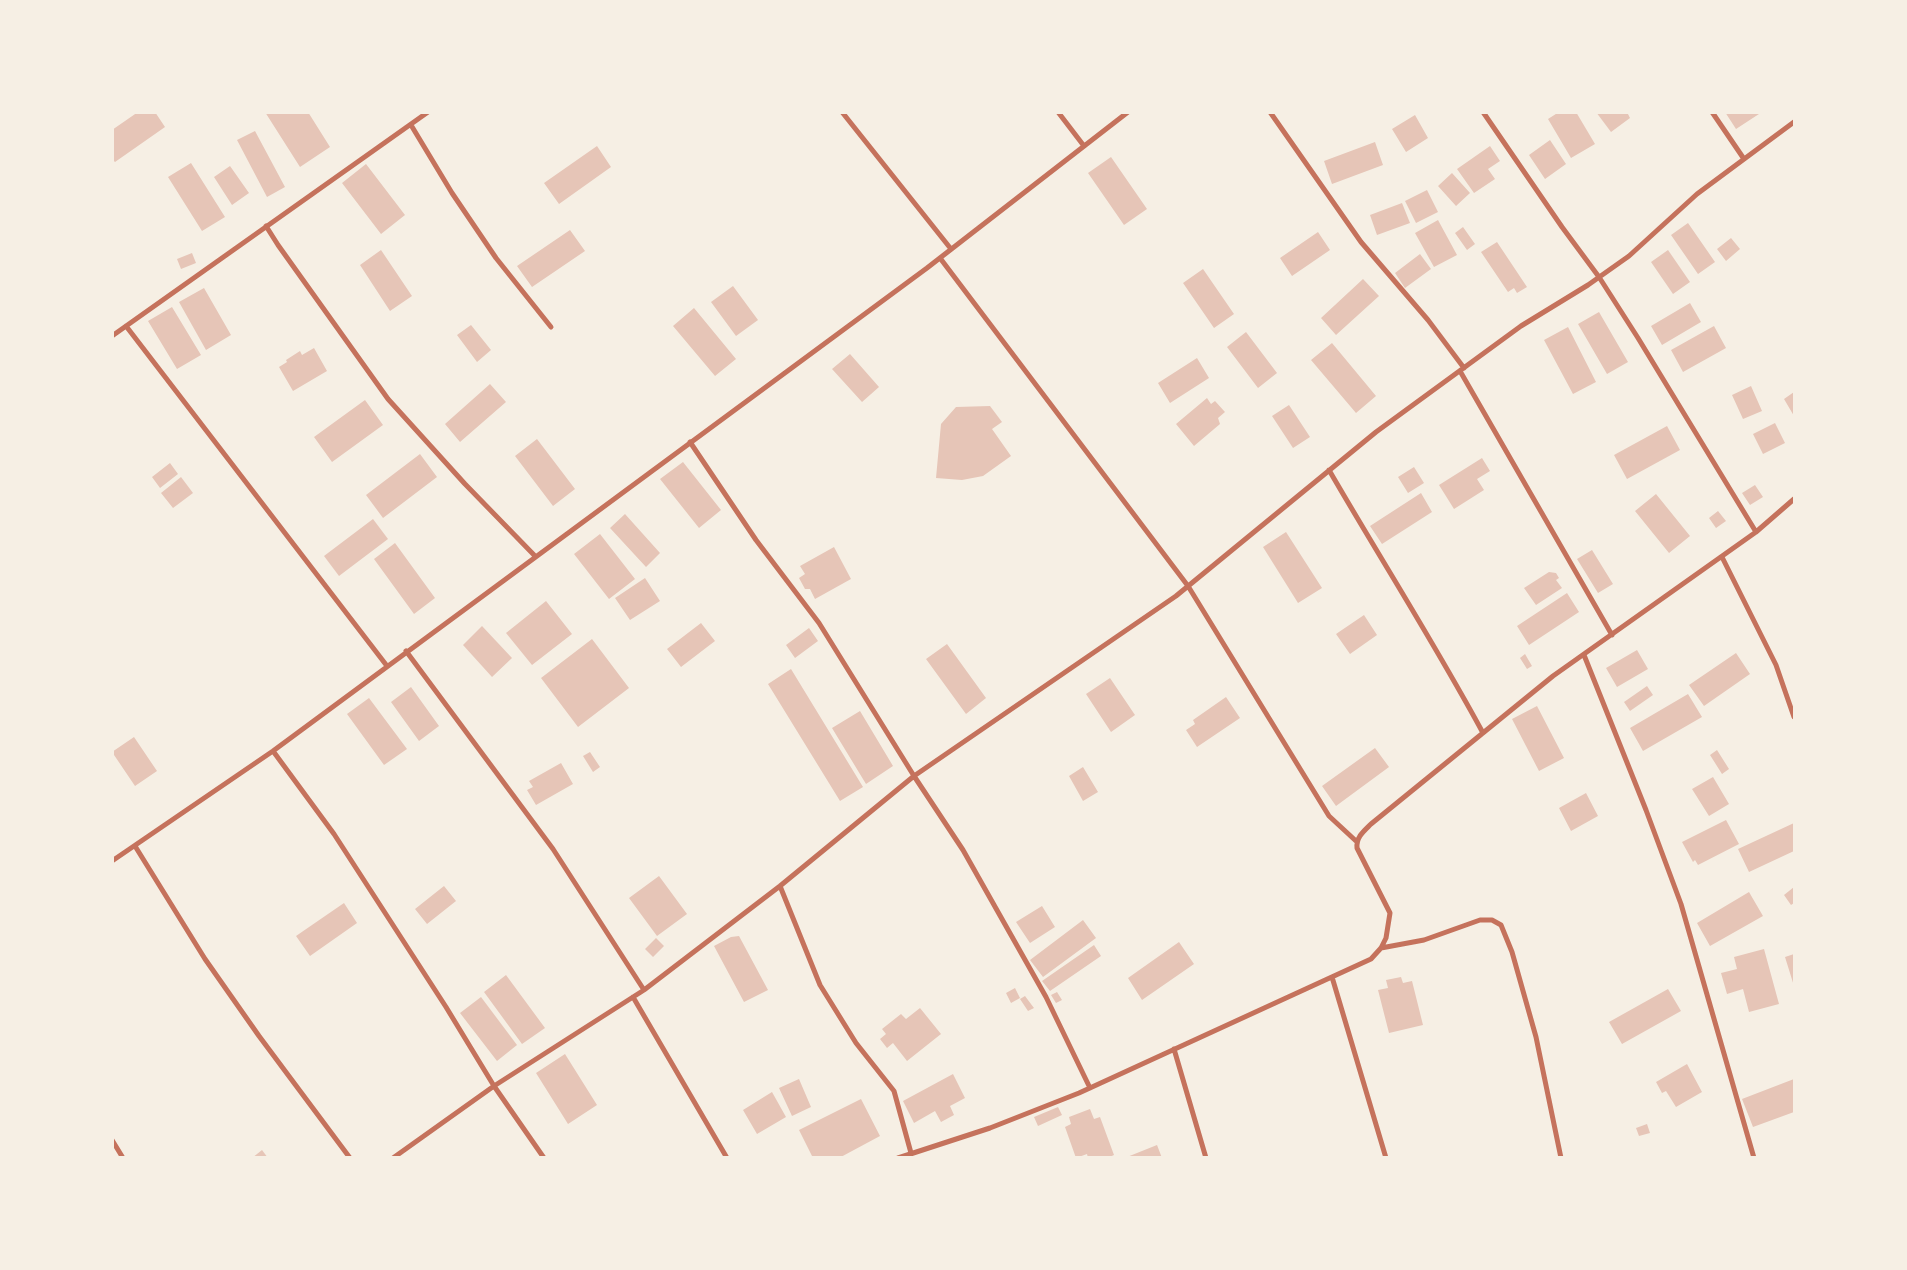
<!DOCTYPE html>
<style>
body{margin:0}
#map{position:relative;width:1907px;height:1270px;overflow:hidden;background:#f6efe4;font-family:Overpass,sans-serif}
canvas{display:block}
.frame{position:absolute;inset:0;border:114px solid #f6efe4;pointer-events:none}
</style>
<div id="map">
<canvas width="1907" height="1270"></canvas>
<div class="frame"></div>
</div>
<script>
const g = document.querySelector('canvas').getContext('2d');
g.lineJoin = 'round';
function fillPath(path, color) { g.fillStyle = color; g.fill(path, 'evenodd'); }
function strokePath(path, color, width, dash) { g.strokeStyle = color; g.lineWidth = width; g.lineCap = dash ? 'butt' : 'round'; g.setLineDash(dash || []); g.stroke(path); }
const building = new Path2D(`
 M 138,112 L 155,112 L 165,127 L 115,162 L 112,159 L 112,130 Z
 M 265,112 L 308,112 L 330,147 L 300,167 Z
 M 1559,112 L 1576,112 L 1595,144 L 1571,158 L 1548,119 Z
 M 1596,112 L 1627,112 L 1630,118 L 1611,132 Z
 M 1725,112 L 1758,112 L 1759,114 L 1736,129 Z
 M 1415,115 L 1428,138 L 1406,152 L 1392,129 Z
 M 255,131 L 285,187 L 267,197 L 237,140 Z
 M 1550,140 L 1566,164 L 1545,179 L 1529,155 Z
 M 1375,142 L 1383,165 L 1332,184 L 1324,161 Z
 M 597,146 L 611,167 L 559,204 L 544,183 Z
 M 1490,146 L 1500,161 L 1488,169 L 1495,179 L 1474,193 L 1457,169 Z
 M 1111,157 L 1147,209 L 1124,225 L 1088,173 Z
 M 191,163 L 225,217 L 202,231 L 168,177 Z
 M 366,164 L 405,215 L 381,234 L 342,183 Z
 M 230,166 L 249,193 L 232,205 L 214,177 Z
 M 1452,173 L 1470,193 L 1456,206 L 1438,186 Z
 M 1427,190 L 1438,212 L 1416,223 L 1405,201 Z
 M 1402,203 L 1410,223 L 1377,235 L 1370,215 Z
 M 1438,220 L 1457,255 L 1434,267 L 1415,233 Z
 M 1688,223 L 1715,262 L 1698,274 L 1671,235 Z
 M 1463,227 L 1475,244 L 1467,250 L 1455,233 Z
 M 570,230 L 585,251 L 532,287 L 517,266 Z
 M 1318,232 L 1330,250 L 1292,276 L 1280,258 Z
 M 1731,238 L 1740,249 L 1726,261 L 1717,249 Z
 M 1497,242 L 1527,287 L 1517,293 L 1514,288 L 1508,292 L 1481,252 Z
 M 381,250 L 412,296 L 390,311 L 360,265 Z
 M 1668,250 L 1690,282 L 1673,294 L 1651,262 Z
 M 192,253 L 196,263 L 181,269 L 177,259 Z
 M 1420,254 L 1431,269 L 1405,288 L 1395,273 Z
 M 1203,269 L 1234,314 L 1214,328 L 1183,283 Z
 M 1363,279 L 1379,296 L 1336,335 L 1321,318 Z
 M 733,286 L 758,320 L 736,336 L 711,302 Z
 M 204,288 L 231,335 L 206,350 L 179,302 Z
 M 1690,303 L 1701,322 L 1662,345 L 1651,326 Z
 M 172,307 L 201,355 L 177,369 L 148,321 Z
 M 694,308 L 736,359 L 715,376 L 673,326 Z
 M 1599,312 L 1628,362 L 1607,374 L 1578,324 Z
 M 471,325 L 491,350 L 477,362 L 457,335 Z
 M 1714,326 L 1726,348 L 1683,372 L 1671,350 Z
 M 1568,327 L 1596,382 L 1573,394 L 1544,340 Z
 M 1246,332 L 1277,373 L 1258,388 L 1227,347 Z
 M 1332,343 L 1376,396 L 1356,413 L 1311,360 Z
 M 314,348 L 327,371 L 293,391 L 279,367 L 287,362 L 286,360 L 300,351 L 302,355 Z
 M 850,354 L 879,387 L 862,402 L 832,369 Z
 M 1197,358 L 1209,378 L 1170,403 L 1158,383 Z
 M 490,384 L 506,402 L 460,442 L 445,424 Z
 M 1751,386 L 1762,411 L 1743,419 L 1732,395 Z
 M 1794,392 L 1794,416 L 1784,399 Z
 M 1207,398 L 1211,404 L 1215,401 L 1225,412 L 1218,418 L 1220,424 L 1194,446 L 1176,424 Z
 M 365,400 L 383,425 L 332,462 L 314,437 Z
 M 1289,405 L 1310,437 L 1293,448 L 1272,416 Z
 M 990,406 L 1002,422 L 992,429 L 1011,456 L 983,476 L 962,480 L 936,478 L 941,424 L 956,407 Z
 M 1775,423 L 1785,443 L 1763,454 L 1753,434 Z
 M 1667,426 L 1680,450 L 1627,479 L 1614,455 Z
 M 537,439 L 575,489 L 553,506 L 515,456 Z
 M 420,454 L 437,477 L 383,518 L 366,495 Z
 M 1482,458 L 1490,471 L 1477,479 L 1484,490 L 1454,509 L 1439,485 Z
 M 683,462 L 721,510 L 699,528 L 660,479 Z
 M 170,463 L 178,474 L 160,488 L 152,477 Z
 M 1414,467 L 1424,483 L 1408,493 L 1398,477 Z
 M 181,477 L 193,493 L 173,508 L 161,493 Z
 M 1755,485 L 1763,497 L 1750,505 L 1742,493 Z
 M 1421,493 L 1432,512 L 1382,544 L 1370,526 Z
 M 1656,494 L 1690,536 L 1669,553 L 1635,511 Z
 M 1718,511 L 1726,521 L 1716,528 L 1709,518 Z
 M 625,514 L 660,553 L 646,567 L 610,528 Z
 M 373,519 L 388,539 L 339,576 L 324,556 Z
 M 1286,532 L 1322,588 L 1298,603 L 1263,547 Z
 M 600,534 L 635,579 L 609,599 L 574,554 Z
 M 395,543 L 435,598 L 414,614 L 374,559 Z
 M 834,547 L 851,579 L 815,599 L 810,589 L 805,589 L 799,578 L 805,574 L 800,566 Z
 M 1592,550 L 1613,584 L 1598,593 L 1577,559 Z
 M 1549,572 L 1556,573 L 1559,578 L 1556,580 L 1562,588 L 1536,605 L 1524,588 Z
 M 645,578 L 660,601 L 630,620 L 615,598 Z
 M 1567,593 L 1579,612 L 1529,645 L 1517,626 Z
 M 546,601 L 572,634 L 532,665 L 506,633 Z
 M 1364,615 L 1377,635 L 1350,654 L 1336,634 Z
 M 701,623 L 715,641 L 681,667 L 667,649 Z
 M 482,626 L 512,658 L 492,677 L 463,645 Z
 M 809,628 L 818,641 L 795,658 L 786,645 Z
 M 592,639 L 629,688 L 578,727 L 541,678 Z
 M 947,644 L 986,698 L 966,714 L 926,659 Z
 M 1637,650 L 1648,669 L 1617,687 L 1606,668 Z
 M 1736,653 L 1750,674 L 1704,706 L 1689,685 Z
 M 1525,654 L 1532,666 L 1527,669 L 1520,658 Z
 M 791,669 L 863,787 L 840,801 L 768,684 Z
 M 1110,678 L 1135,715 L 1111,732 L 1086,694 Z
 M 1647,686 L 1653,695 L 1630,711 L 1624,702 Z
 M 411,687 L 439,726 L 419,741 L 391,702 Z
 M 1688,694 L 1702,717 L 1643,751 L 1630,728 Z
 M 1226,697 L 1240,718 L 1197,747 L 1186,730 L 1195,724 L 1193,720 Z
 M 369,698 L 407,749 L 384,765 L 347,714 Z
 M 1537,706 L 1564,758 L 1539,771 L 1512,719 Z
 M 860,711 L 893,766 L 866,784 L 832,728 Z
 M 134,737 L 157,771 L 135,786 L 112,752 Z
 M 1375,748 L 1389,767 L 1336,806 L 1322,786 Z
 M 1717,750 L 1729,769 L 1722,774 L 1710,755 Z
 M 590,752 L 600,767 L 593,772 L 583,756 Z
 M 561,763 L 573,784 L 536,805 L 527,790 L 533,787 L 529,781 Z
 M 1083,767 L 1098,792 L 1083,801 L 1069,776 Z
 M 1713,777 L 1729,804 L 1709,816 L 1692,789 Z
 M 1586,793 L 1598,816 L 1571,831 L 1559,808 Z
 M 1726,820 L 1739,844 L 1698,865 L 1695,860 L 1693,862 L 1682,842 Z
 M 1794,823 L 1794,851 L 1749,872 L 1738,849 Z
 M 659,876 L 687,914 L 657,936 L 629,898 Z
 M 444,886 L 456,901 L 427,924 L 415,909 Z
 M 1794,887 L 1794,903 L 1791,905 L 1784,895 Z
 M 1749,892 L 1763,916 L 1710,946 L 1697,923 Z
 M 344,903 L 357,923 L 310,956 L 296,936 Z
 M 1042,906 L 1055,927 L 1030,943 L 1016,922 Z
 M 1083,920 L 1096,938 L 1043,977 L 1030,960 Z
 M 739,936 L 768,990 L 744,1002 L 714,946 L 731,937 Z
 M 656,938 L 664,946 L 653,957 L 645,949 Z
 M 1179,942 L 1194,964 L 1142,1000 L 1128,978 Z
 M 1094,945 L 1101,956 L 1050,991 L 1042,981 Z
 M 1764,949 L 1779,1004 L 1749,1012 L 1743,989 L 1727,994 L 1721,973 L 1737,969 L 1734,957 Z
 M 1794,954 L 1794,986 L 1785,957 Z
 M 506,975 L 545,1028 L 522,1044 L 484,992 Z
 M 1401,977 L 1403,983 L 1412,981 L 1423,1025 L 1389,1033 L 1378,990 L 1388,988 L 1386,980 Z
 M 1015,988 L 1020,998 L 1011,1003 L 1006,993 Z
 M 1668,989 L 1681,1011 L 1622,1044 L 1609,1022 Z
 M 1057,992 L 1062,1000 L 1056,1003 L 1051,995 Z
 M 1025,996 L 1034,1008 L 1028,1011 L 1020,999 Z
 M 481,997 L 517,1045 L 497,1061 L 460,1013 Z
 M 920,1008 L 941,1034 L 907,1061 L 893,1043 L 887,1048 L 880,1039 L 886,1034 L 882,1029 L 901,1014 L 906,1019 Z
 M 565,1054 L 597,1105 L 568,1124 L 536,1073 Z
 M 1687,1064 L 1702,1092 L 1676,1107 L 1666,1091 L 1662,1093 L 1656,1082 Z
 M 953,1074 L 965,1098 L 950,1106 L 954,1115 L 941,1122 L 935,1111 L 914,1123 L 903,1101 Z
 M 799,1079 L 811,1107 L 792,1116 L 779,1088 Z
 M 1794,1079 L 1794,1112 L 1753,1127 L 1742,1099 Z
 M 772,1092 L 786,1117 L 757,1134 L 743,1110 Z
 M 861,1099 L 880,1136 L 839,1158 L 813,1158 L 799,1130 Z
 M 1058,1107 L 1062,1115 L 1038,1126 L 1034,1117 Z
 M 1090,1109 L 1094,1119 L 1100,1117 L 1114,1155 L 1107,1158 L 1088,1158 L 1087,1154 L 1076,1158 L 1065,1127 L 1071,1124 L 1069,1117 Z
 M 1647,1124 L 1650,1133 L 1639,1136 L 1636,1128 Z
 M 1157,1145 L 1162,1158 L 1127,1158 L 1127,1157 Z
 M 262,1150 L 268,1158 L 252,1158 Z`);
const minor = new Path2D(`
 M 842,112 L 951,249
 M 1058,112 L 1084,146
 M 1270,112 L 1361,242 L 1428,320 L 1464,368
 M 1483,112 L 1562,227 L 1599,277 L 1638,338 L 1756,532
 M 1712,112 L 1744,159
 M 411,125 L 452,193 L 496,258 L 551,327
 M 266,226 L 278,245 L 388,399 L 465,484 L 535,556
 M 940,258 L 1188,586 L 1329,816 L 1356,841
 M 126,326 L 387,666
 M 112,336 L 428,112
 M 1460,371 L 1612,635
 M 690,442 L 756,540 L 819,623 L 914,776 L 963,850 L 1046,997 L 1090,1088
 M 1329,470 C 1380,558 1435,644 1483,733
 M 1722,557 L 1776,665 L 1794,717
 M 406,651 L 553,849 L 644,990
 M 1584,655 L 1646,810 L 1681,904 L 1754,1158
 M 273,751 L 334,834 L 446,1007 L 494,1086 L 544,1158
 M 135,846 L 205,959 L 259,1036 L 350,1158
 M 112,861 L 273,751 L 927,268 L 1128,112
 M 780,886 L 820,985 L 856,1043 L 894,1091 L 911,1153
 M 1381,948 L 1424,940 L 1480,920 L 1492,920 L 1501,925 L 1512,952 L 1536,1037 L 1561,1158
 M 1332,977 L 1386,1158
 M 633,997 L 727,1158
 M 1174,1049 L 1206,1158
 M 112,1140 L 123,1158
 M 393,1158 L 494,1086 L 644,990 L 780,886 L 914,776 L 1176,596 L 1376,432 L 1521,326 L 1588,285 L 1629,256 L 1697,194 L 1794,122
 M 898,1158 L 990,1128 L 1079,1093 L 1371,959 L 1381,948 L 1386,938 L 1390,913 L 1357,848 C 1356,837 1364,831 1371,824 L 1553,676 L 1756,532 L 1794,499`);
fillPath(building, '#e6c5b7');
strokePath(minor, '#c5725c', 5);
</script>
